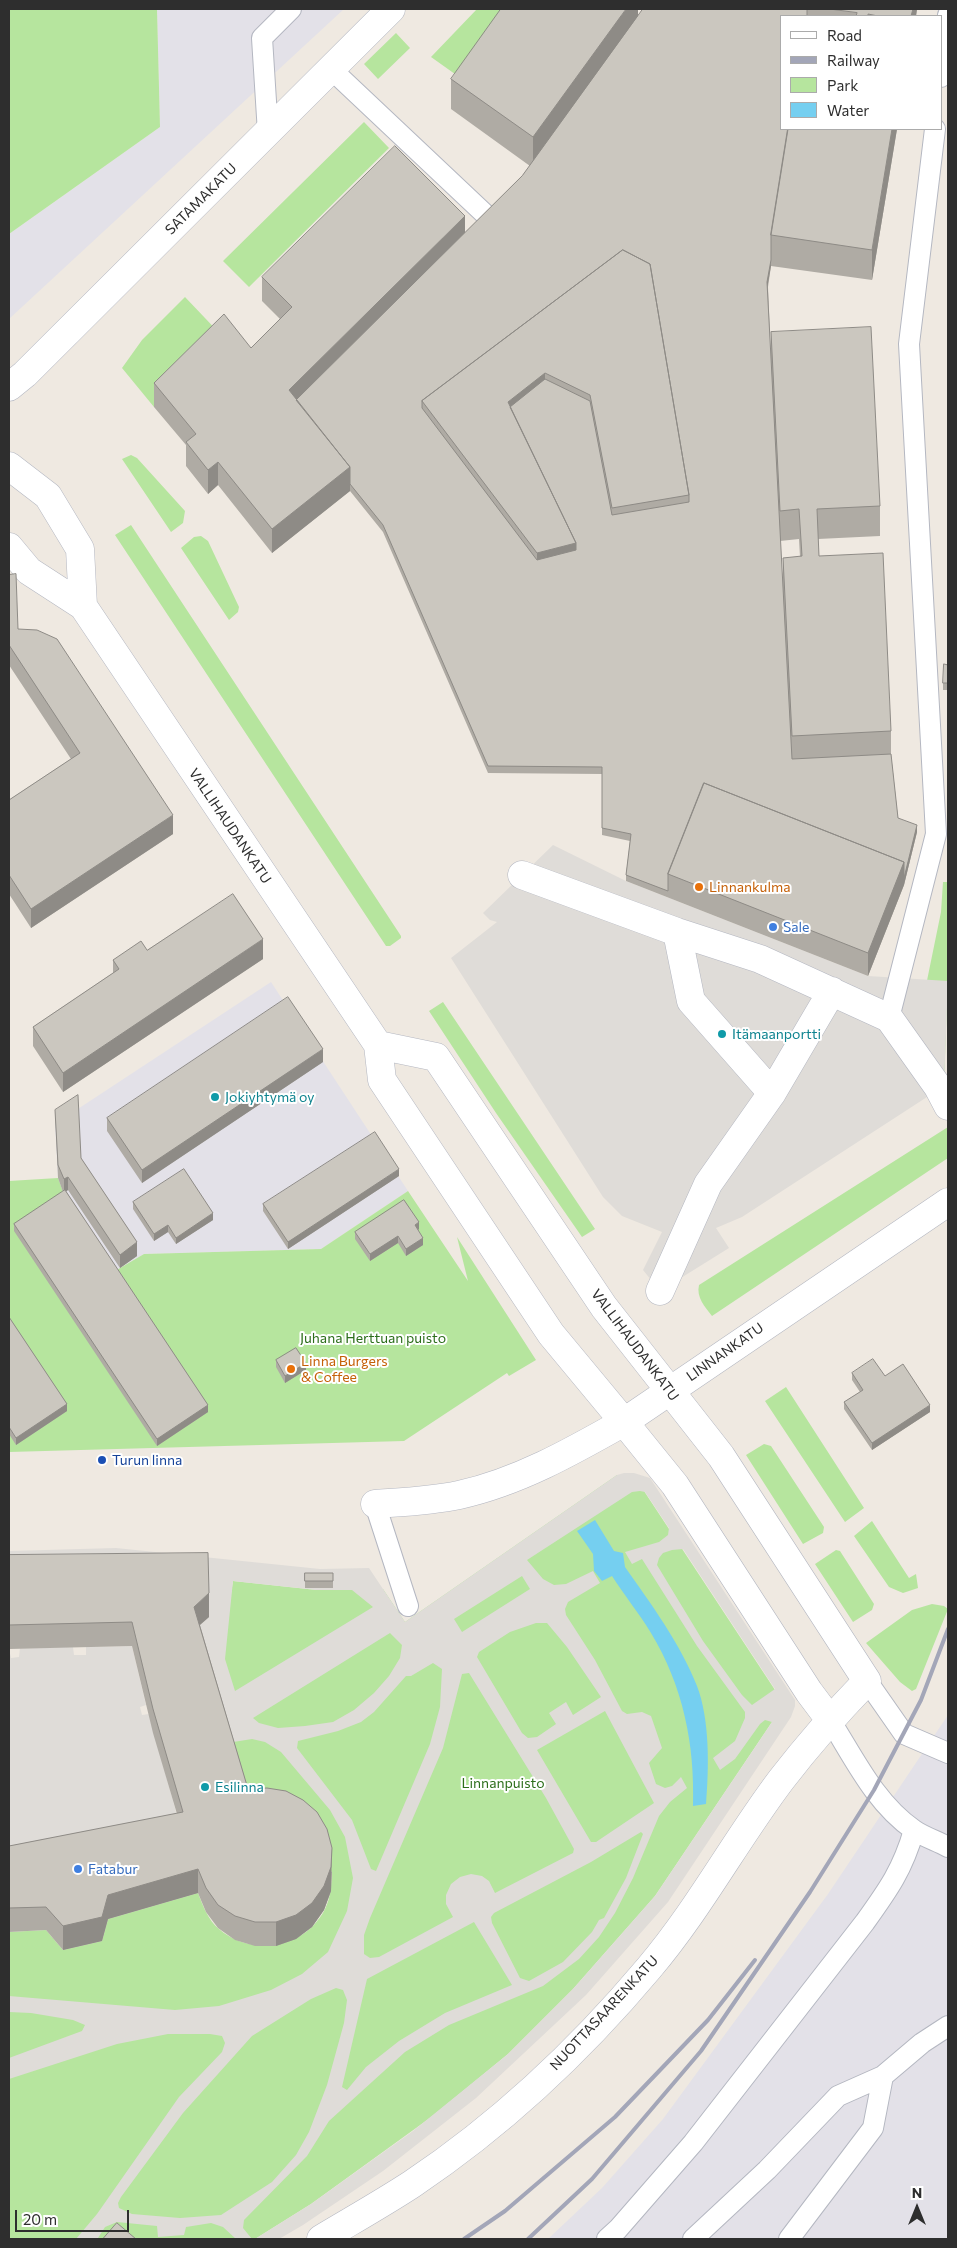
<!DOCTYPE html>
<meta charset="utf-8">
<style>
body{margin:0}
#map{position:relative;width:957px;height:2248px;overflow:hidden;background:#efe9e1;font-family:Commissioner,sans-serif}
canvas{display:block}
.frame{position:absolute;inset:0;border:10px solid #2e2e2e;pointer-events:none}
.legend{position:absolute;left:780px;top:15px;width:162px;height:115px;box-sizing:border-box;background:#fff;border:1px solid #ababab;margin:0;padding:6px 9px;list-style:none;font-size:15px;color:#2e2e2e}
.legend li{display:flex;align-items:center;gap:10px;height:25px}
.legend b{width:25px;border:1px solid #ababab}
.north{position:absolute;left:892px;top:2183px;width:50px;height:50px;-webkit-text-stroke:4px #fff;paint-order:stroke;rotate:0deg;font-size:14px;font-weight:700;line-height:20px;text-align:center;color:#2e2e2e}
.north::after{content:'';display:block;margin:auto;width:18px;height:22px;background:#2e2e2e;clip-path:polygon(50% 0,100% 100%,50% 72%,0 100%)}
.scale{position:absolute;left:15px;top:2210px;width:114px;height:22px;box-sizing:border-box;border:2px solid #2e2e2e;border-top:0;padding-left:6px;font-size:15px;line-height:18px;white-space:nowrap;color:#2e2e2e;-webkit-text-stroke:4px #fff;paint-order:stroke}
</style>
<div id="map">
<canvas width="957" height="2248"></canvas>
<div class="frame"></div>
<ul class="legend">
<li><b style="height:6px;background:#fff"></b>Road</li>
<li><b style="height:6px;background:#a3a6b8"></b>Railway</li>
<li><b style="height:14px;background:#b6e59e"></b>Park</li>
<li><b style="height:14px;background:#75cff0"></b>Water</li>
</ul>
<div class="north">N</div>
<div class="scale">20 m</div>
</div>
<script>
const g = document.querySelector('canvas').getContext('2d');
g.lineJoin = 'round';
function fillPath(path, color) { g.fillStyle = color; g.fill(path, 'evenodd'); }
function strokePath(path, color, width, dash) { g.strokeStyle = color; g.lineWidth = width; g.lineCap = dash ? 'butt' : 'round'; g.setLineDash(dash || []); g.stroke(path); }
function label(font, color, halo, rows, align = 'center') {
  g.font = font + ' Commissioner,sans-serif'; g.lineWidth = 4; g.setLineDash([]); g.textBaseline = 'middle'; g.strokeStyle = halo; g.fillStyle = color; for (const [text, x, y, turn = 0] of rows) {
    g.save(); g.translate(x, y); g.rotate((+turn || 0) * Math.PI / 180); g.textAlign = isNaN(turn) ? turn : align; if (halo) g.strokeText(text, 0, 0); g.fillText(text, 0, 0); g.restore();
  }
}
const industrial = new Path2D(`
 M 157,9 L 344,9 L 9,319 L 9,234 L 160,127 Z
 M 271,982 L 408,1191 L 321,1249 L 144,1254 L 115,1271 L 65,1197 L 58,1178 L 55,1124 Z
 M 948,1715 L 948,2239 L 548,2239 L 602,2188 L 663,2119 L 828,1894 Z`);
const green = new Path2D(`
 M 9,9 L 157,9 L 160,127 L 9,234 Z
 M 477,9 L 523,9 L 469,84 L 431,57 Z
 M 396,33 L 410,48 L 378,79 L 364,64 Z
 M 364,122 L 389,148 L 249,287 L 223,261 Z
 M 185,297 L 224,338 L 154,407 L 122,368 L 142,340 Z
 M 131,455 L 137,458 L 185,511 L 183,523 L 171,532 L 122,459 Z
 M 131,525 L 401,936 L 401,938 L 390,946 L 386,946 L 115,535 Z
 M 201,536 L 208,541 L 239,607 L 238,612 L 229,620 L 181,548 L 194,537 Z
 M 943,882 L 948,882 L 948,970 L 944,1086 L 922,1005 L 941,912 Z
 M 443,1002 L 595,1229 L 582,1237 L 496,1113 L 429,1011 Z
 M 948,1127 L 948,1158 L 712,1316 C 705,1307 696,1297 699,1285 Z
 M 58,1178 L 65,1197 L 115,1271 L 144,1254 L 321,1249 L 408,1191 L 468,1281 L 457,1237 L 536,1360 L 509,1376 L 507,1373 L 404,1441 L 9,1452 L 9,1181 Z
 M 786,1387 L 864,1508 L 845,1522 L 765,1401 Z
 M 764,1444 L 771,1446 L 824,1527 L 823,1533 L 803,1544 L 746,1455 Z
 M 617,1475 L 642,1488 L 775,1690 L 772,1722 L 655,1896 L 573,1989 L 508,2054 L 434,2115 L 311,2204 L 255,2239 L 9,2239 L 9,1932 L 46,1930 L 63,1950 L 102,1941 L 108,1919 L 198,1893 C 203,1906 208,1920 219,1929 C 251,1957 305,1949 325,1909 C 331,1897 331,1885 332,1872 L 248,1813 L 214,1702 L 233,1581 L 317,1590 L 383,1589 L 405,1622 Z
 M 872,1521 L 909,1578 L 916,1574 L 918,1588 L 903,1593 L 889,1587 L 854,1536 Z
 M 836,1550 L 840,1551 L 874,1604 L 872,1610 L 853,1622 L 815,1564 Z
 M 932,1604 L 944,1606 L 948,1609 L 916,1689 L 912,1691 L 900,1682 L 866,1643 L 912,1610 Z`);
const plaza = new Path2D(`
 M 553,845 L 626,881 L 868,976 L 948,981 L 944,1086 L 742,1217 L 716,1228 L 729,1248 L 660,1291 L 643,1270 L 662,1232 L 622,1216 L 603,1197 L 451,958 L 497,922 L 490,920 L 483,913 Z
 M 624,1473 L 634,1473 L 650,1478 L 795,1700 L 795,1706 L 791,1717 L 668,1902 L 586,1995 L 476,2098 L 383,2171 L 303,2225 L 279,2239 L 255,2239 L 311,2204 L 413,2131 L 508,2054 L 573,1989 L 655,1896 L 772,1722 L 765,1720 L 760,1724 L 735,1759 L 720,1770 L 713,1758 L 735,1741 L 745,1718 L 745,1712 L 697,1646 L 642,1559 L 632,1564 L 625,1552 L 659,1542 L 668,1535 L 669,1528 L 645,1492 L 640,1491 L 632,1492 L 527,1560 L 543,1579 L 554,1585 L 566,1584 L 593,1571 L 600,1583 L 568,1602 L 565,1609 L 566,1615 L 595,1660 L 622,1711 L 627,1714 L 642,1712 L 651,1716 L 662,1748 L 649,1763 L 656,1784 L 665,1788 L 672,1786 L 681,1777 L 687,1788 L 670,1802 L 659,1816 L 633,1878 L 615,1913 L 599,1937 L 579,1959 L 543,1986 L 449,2025 L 405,2052 L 329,2121 L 307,2156 L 244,2220 L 243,2228 L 252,2239 L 236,2239 L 223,2227 L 211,2223 L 186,2227 L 184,2235 L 158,2237 L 157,2226 L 117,2222 L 105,2227 L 98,2238 L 99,2239 L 76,2239 L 97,2214 L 179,2097 L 222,2052 L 225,2043 L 222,2036 L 210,2034 L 168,2034 L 117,2044 L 9,2079 L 9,2058 L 82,2031 L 85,2025 L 73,2020 L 31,2013 L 9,2012 L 9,1996 L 175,2010 L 219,2006 L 271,1990 L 302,1974 L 328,1952 L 347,1911 L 353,1878 L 345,1837 L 330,1810 L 281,1752 L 265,1742 L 252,1739 L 227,1743 L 194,1630 L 9,1579 L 9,1551 L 116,1548 L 320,1569 L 369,1568 L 405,1622 L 617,1475 ZM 683,1549 L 775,1689 L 752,1705 L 742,1695 L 703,1641 L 657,1565 L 659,1558 L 663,1553 L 672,1550 ZM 522,1576 L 530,1589 L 462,1632 L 454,1619 ZM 233,1581 L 317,1590 L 352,1590 L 373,1607 L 235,1691 L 225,1659 ZM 536,1623 L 547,1623 L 567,1647 L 601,1697 L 573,1715 L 566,1702 L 549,1713 L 556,1724 L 537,1737 L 528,1738 L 522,1733 L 477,1657 L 479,1652 L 510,1632 ZM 390,1633 L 402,1645 L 400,1658 L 389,1676 L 374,1693 L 354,1710 L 333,1722 L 305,1726 L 278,1728 L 259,1723 L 253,1718 ZM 433,1663 L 442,1669 L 440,1707 L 430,1744 L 376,1871 L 371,1869 L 352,1820 L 297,1748 L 298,1741 L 338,1731 L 361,1722 L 374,1712 L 406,1676 L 411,1676 ZM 469,1673 L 546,1798 L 574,1849 L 573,1853 L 495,1893 L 489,1881 L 482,1876 L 471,1874 L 460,1877 L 451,1884 L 446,1895 L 446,1904 L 453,1917 L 379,1957 L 370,1958 L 364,1954 L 364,1935 L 370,1918 L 443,1748 L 462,1674 ZM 605,1711 L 654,1803 L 596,1842 L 591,1842 L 537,1750 ZM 641,1832 L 643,1834 L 626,1878 L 604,1918 L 599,1920 L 592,1932 L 563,1962 L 529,1981 L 520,1978 L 492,1923 L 491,1917 L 494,1913 L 591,1862 ZM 474,1922 L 512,1985 L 445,2013 L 399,2041 L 366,2067 L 347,2090 L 342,2087 L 367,1979 ZM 336,1988 L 343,1990 L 347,2000 L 344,2023 L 327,2085 L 309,2132 L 296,2155 L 272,2182 L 221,2215 L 180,2218 L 132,2214 L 119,2208 L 118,2203 L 121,2197 L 183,2113 L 252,2036 L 311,1999 Z
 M 132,1646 L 146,1705 L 140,1707 L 142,1715 L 149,1714 L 178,1819 L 9,1870 L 9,1649 L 11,1658 L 19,1657 L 20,1648 L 73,1647 L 74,1655 L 86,1655 L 86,1647 Z`);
const water = new Path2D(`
 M 595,1520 L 614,1551 L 623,1553 L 625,1567 C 651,1604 680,1643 697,1686 C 710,1720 709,1768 706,1804 L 693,1806 C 695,1744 683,1686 651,1633 C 639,1613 624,1595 612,1576 L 602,1581 L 594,1571 L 593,1554 L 577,1531 Z`);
const service = new Path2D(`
 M 331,69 L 488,217
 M 941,77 L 948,15
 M 268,133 L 262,38 L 291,9
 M 889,1018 L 936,834 L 909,344 L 935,129
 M 375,1504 L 408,1606
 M 867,1681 L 904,1734 L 948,1753
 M 830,1720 C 854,1758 875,1803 914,1830 C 924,1837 937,1841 948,1847
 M 607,2239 L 618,2229 L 693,2143 L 865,1922 C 888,1890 903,1869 914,1830
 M 693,2239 L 767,2170 L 838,2096 L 883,2076 L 922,2043 L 948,2026
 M 789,2239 L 873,2128 L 883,2076`);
const pedestrian = new Path2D(`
 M 522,875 L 677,932 L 760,959 L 889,1018 L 938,1087 L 948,1106
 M 677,932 L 691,1001 L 772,1093
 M 660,1291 L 708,1184 L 772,1093 L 832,991`);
const minor = new Path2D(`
 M 9,387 L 25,374 L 391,9
 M 375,1504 C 403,1502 431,1501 459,1495 C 518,1482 571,1452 624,1422 L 675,1485 L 809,1692 L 830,1720
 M 321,2239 C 351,2221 383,2203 412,2184 C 500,2125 581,2049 649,1968 C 699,1909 735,1841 781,1780 C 808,1745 837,1712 867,1681 L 721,1456 L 670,1391`);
const tertiary = new Path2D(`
 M 9,466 L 48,496 L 80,549 L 83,606
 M 9,547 L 29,571 L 83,606 L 378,1045 L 382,1080 L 551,1334 L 624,1422 L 948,1202
 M 378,1045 L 436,1057 L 604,1307 L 670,1391`);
const rail = new Path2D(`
 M 464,2239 L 505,2211 L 615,2117 L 708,2020 L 755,1960
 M 528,2239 L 592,2179 L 701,2051 L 810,1892 L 874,1790 L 921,1700 L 948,1629`);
const wall = new Path2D(`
 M 638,9 L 638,16 L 643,9 L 917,9 L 916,16 L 781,16 L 781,129 L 897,129 L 872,280 L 771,266 L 768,287 L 771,362 L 771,332 L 880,506 L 880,536 L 818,539 L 819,556 L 891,731 L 891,754 L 898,818 L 917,832 L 904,885 L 868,976 L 626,881 L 626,875 L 630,841 L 602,835 L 602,774 L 488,773 L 383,532 L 350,491 L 272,553 L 218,485 L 208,494 L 186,466 L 186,445 L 154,407 L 154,383 L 251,348 L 280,319 L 262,301 L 262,277 L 465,233 L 522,176 L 530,166 L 451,109 L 451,79 ZM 799,539 L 800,557 L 783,558 L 783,586 L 780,541 Z
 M 9,575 L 18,629 L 173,834 L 31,928 L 9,894 L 9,800 L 71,759 L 9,665 Z
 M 948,665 L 948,690 L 943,690 L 943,683 Z
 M 147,950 L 263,959 L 63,1092 L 33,1046 L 33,1027 L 113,973 L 113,960 Z
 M 323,1062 L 142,1183 L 107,1131 L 107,1118 Z
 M 55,1110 L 81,1158 L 137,1256 L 120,1268 L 68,1190 L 66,1191 L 208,1412 L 157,1446 L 14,1231 L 14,1224 L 63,1192 L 58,1178 Z
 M 399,1176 L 288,1249 L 263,1211 L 263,1204 Z
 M 133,1202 L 213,1220 L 176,1244 L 168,1232 L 154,1241 L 133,1209 Z
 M 419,1229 L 418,1230 L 423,1245 L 406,1256 L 398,1243 L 370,1261 L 355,1239 L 355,1232 Z
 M 9,1317 L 67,1411 L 16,1445 L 9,1434 Z
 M 276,1360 L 306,1370 L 285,1383 L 276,1367 Z
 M 852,1373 L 885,1376 L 930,1412 L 872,1450 L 844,1409 L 844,1402 L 860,1392 L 852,1380 Z
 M 9,1555 L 209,1617 L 200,1625 L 248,1789 L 332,1872 L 331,1891 L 324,1910 L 312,1927 L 296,1939 L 276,1946 L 255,1946 L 235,1940 L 218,1928 L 206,1912 L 198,1893 L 108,1919 L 102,1941 L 63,1950 L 46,1930 L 9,1932 L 9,1846 L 177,1814 L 153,1733 L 132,1646 L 9,1649 Z
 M 305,1573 L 333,1573 L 333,1588 L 305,1588 Z`);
const shadedWall = new Path2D(`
 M 626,9 L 638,9 L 638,22 L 533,168 L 533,137 Z
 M 913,9 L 917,9 L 916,16 L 911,16 Z
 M 892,129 L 897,129 L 872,280 L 872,250 Z
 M 465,216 L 465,240 L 292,411 L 289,390 Z
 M 771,260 L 771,266 L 767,289 L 767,282 Z
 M 545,373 L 545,386 L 510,414 L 508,402 Z
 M 218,462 L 218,485 L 208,494 L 208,470 Z
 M 350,467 L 350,491 L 272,553 L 272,529 Z
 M 576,543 L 576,557 L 537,567 L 537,553 Z
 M 173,815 L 173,834 L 31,928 L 31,909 Z
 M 917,825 L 917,832 L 904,885 L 868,976 L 868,953 Z
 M 263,939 L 263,959 L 63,1092 L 63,1073 Z
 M 323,1049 L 323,1062 L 142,1183 L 142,1170 Z
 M 399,1169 L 399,1176 L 288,1249 L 288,1242 Z
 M 68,1177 L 68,1190 L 64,1193 L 64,1179 Z
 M 213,1213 L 213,1220 L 176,1244 L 176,1238 Z
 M 419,1222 L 419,1229 L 415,1232 L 415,1225 Z
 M 168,1225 L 168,1232 L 154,1241 L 154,1234 Z
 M 398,1236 L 398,1243 L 370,1261 L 370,1254 Z
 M 423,1238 L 423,1245 L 406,1256 L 406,1249 Z
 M 137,1242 L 137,1256 L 120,1268 L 120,1255 Z
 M 306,1363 L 306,1370 L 285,1383 L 285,1376 Z
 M 67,1404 L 67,1411 L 16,1445 L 16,1438 Z
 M 208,1405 L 208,1412 L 157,1446 L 157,1439 Z
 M 930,1405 L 930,1412 L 872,1450 L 872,1443 Z
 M 209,1593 L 209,1617 L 194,1630 L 194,1607 Z
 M 332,1848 L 331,1891 L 324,1910 L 312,1927 L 296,1939 L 276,1946 L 276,1922 Z
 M 198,1869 L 198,1893 L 108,1919 L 102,1941 L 63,1950 L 63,1926 L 108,1895 Z`);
const building = new Path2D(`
 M 501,9 L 626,9 L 533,137 L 451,79 Z
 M 643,9 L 807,9 L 807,16 L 781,16 L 781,129 L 788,129 L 771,235 L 771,260 L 767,282 L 792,759 L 891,754 L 898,818 L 917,825 L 904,878 L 904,862 L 704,783 L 668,874 L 668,891 L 626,875 L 631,834 L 602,828 L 602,767 L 488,766 L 383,525 L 350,484 L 350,467 L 296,400 L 522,176 ZM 623,250 L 650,264 L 689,495 L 689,502 L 612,515 L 590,401 L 545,379 L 510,407 L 576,543 L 576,550 L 537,560 L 422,408 L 422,401 Z
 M 830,9 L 913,9 L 911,16 L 878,16 L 868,14 L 868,16 L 856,16 L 857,13 Z
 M 788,129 L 892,129 L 872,250 L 771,235 Z
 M 395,146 L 465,216 L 289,390 L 350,467 L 272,529 L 218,462 L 208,470 L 186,442 L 196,434 L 154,383 L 224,314 L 251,348 L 292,307 L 262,277 Z
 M 623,250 L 650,264 L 689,495 L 612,508 L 590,395 L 545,373 L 508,402 L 576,543 L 537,553 L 422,401 Z
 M 871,327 L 880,506 L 817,509 L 819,556 L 883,553 L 891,731 L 792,736 L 783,558 L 802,556 L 799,509 L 780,511 L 771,332 Z
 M 16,574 L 18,629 L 37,630 L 57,639 L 173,815 L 31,909 L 9,875 L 9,800 L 80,753 L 9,645 L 9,575 Z
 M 944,664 L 948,665 L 948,683 L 943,683 Z
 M 704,783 L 904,862 L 868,953 L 668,874 Z
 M 233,894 L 263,939 L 63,1073 L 33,1027 L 119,969 L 113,960 L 141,941 L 147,950 Z
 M 288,997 L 323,1049 L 142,1170 L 107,1118 Z
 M 78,1095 L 81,1158 L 137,1242 L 120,1255 L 68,1177 L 64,1179 L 58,1165 L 55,1110 Z
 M 375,1132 L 399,1169 L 288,1242 L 263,1204 Z
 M 184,1169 L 213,1213 L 176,1238 L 168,1225 L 154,1234 L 133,1202 Z
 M 65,1190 L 208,1405 L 157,1439 L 14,1224 Z
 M 404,1200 L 419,1222 L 415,1225 L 423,1238 L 406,1249 L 398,1236 L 370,1254 L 355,1232 Z
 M 9,1317 L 67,1404 L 16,1438 L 9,1427 Z
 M 296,1348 L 306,1363 L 285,1376 L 276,1360 Z
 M 873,1359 L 885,1376 L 903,1364 L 930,1405 L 872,1443 L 844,1402 L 863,1390 L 852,1373 Z
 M 208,1553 L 209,1593 L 194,1607 L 248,1789 L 267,1788 L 286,1791 L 303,1800 L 317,1812 L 327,1829 L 332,1848 L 331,1867 L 324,1886 L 312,1903 L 296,1915 L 276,1922 L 255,1922 L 235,1916 L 218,1905 L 206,1888 L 198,1869 L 108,1895 L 102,1917 L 63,1926 L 46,1907 L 9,1908 L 9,1846 L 183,1812 L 153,1709 L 132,1622 L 9,1625 L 9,1555 Z
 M 305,1573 L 333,1573 L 333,1581 L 305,1581 Z
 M 117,2223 L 136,2239 L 103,2239 Z`);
const markers = [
 [699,887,5,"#e8710a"],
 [773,927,5,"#3f7fe0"],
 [722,1034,5,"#0f9aa8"],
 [215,1097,5,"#0f9aa8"],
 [291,1369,5,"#e8710a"],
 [102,1460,5,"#1a4fb4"],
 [205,1787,5,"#0f9aa8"],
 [78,1869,5,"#3f7fe0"]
];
const streetNames = [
 ["SATAMAKATU",201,199,-45],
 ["VALLIHAUDANKATU",230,826,56],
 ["VALLIHAUDANKATU",635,1345,53],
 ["LINNANKATU",725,1352,-35],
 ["NUOTTASAARENKATU",604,2013,-47]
];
const foodNames = [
 ["Linnankulma",709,887],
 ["Linna Burgers",301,1361],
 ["& Coffee",301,1377]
];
const shopNames = [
 ["Sale",783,927],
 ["Fatabur",88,1869]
];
const cultureNames = [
 ["Itämaanportti",732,1034],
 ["Jokiyhtymä oy",225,1097],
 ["Esilinna",215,1787]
];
const parkNames = [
 ["Juhana Herttuan puisto",373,1338],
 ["Linnanpuisto",503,1783]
];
const transitNames = [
 ["Turun linna",112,1460]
];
fillPath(industrial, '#e3e1e8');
fillPath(green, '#b6e59e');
fillPath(plaza, '#dfdcd8');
fillPath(water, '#75cff0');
strokePath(service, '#b4b7c1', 22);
strokePath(pedestrian, '#b4b7c1', 29);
strokePath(minor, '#b4b7c1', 29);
strokePath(tertiary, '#b4b7c1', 29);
strokePath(service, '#fff', 20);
strokePath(pedestrian, '#fff', 28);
strokePath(minor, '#fff', 28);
strokePath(tertiary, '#fff', 28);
strokePath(rail, '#a3a6b8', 4);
fillPath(wall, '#afaba4');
fillPath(shadedWall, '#8e8b86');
fillPath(building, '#cbc7bf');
strokePath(building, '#8e8b86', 1);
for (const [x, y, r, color] of markers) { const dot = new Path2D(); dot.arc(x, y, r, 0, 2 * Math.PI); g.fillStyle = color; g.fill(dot); strokePath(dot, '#fff', 2); }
label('14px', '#2e2e2e', '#fff', streetNames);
label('14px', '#c56008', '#fff', foodNames, 'left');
label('14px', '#366cbe', '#fff', shopNames, 'left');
label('14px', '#0d838f', '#fff', cultureNames, 'left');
label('14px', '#2c6e1b', '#fff', parkNames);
label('14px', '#164399', '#fff', transitNames, 'left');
</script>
